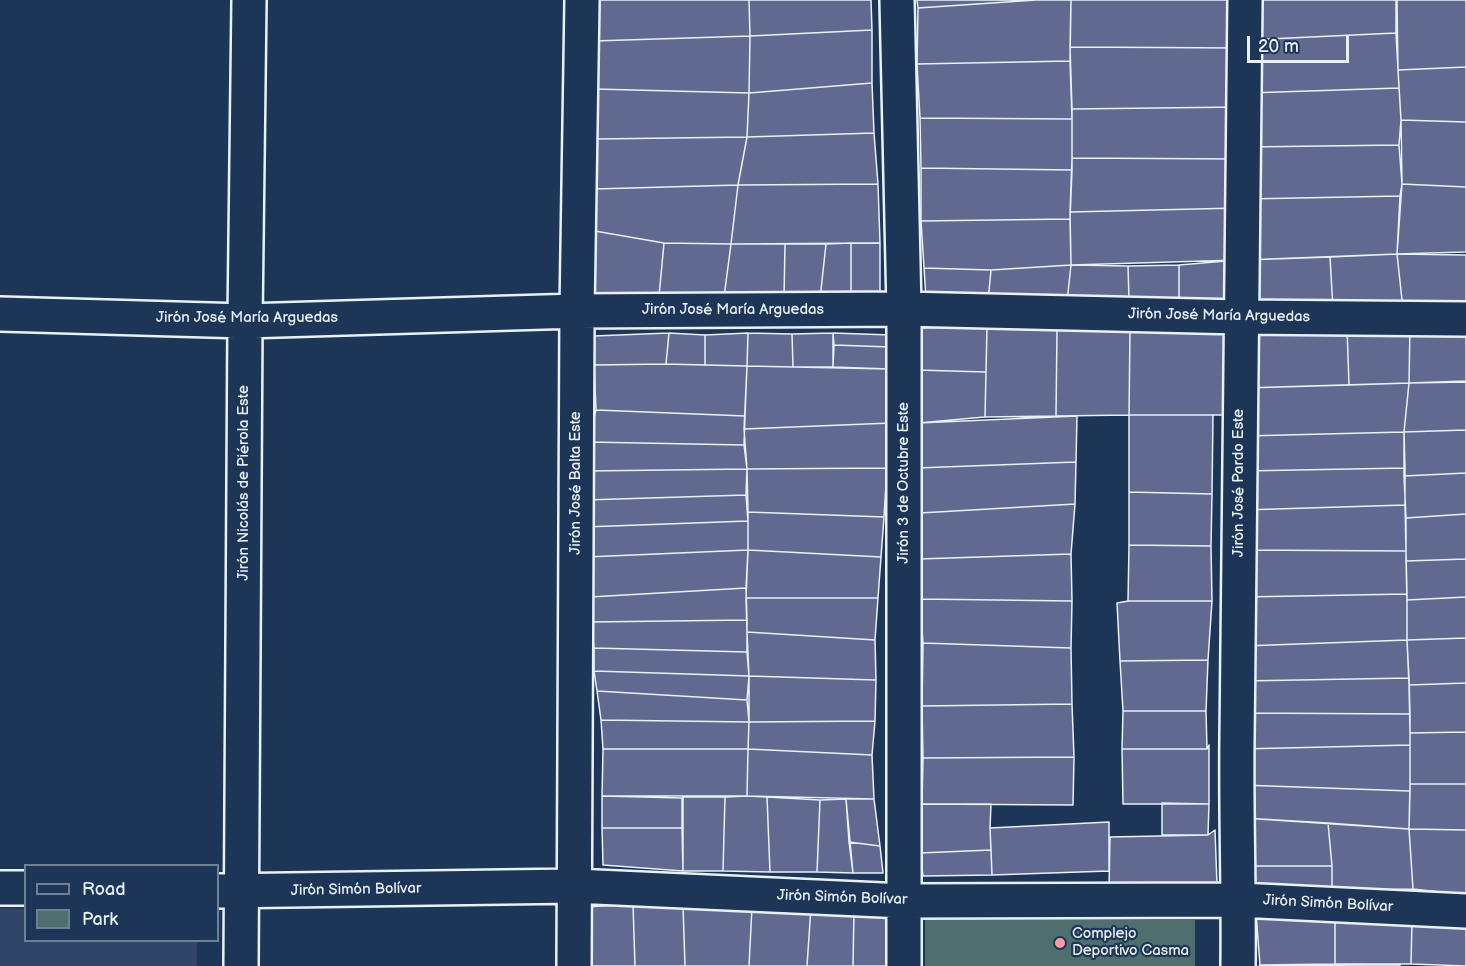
<!DOCTYPE html>
<meta charset="utf-8">
<style>
body{margin:0}
#map{position:relative;width:1466px;height:966px;overflow:hidden;background:#1d3557;font-family:"Balsamiq Sans",sans-serif}
canvas{display:block}
.legend{position:absolute;left:24px;top:864px;width:195px;height:78px;box-sizing:border-box;background:#1d3557;border:2px solid #6e8097;margin:0;padding:8px 10px;list-style:none;font-size:18px;color:#e8f1f8}
.legend li{display:flex;align-items:center;gap:12px;height:30px}
.legend b{width:30px;border:2px solid #6e8097}
.scale{position:absolute;left:1247px;top:36px;width:102px;height:27px;box-sizing:border-box;border:3px solid #e8f1f8;border-top:0;padding-left:8px;font-size:18px;line-height:21px;white-space:nowrap;color:#e8f1f8;-webkit-text-stroke:4px #1d3557;paint-order:stroke}
</style>
<div id="map">
<canvas width="1466" height="966"></canvas>
<ul class="legend">
<li><b style="height:8px;background:#1d3557"></b>Road</li>
<li><b style="height:16px;background:#4f6f6e"></b>Park</li>
</ul>
<div class="scale">20 m</div>
</div>
<script>
const g = document.querySelector('canvas').getContext('2d');
g.lineJoin = 'round';
function fillPath(path, color) { g.fillStyle = color; g.fill(path, 'evenodd'); }
function strokePath(path, color, width, dash) { g.strokeStyle = color; g.lineWidth = width; g.lineCap = dash ? 'butt' : 'round'; g.setLineDash(dash || []); g.stroke(path); }
function label(font, color, halo, rows, align = 'center') {
  g.font = font + ' "Balsamiq Sans",sans-serif'; g.lineWidth = 4.5; g.setLineDash([]); g.textBaseline = 'middle'; g.strokeStyle = halo; g.fillStyle = color; for (const [text, x, y, turn = 0] of rows) {
    g.save(); g.translate(x, y); g.rotate((+turn || 0) * Math.PI / 180); g.textAlign = isNaN(turn) ? turn : align; if (halo) g.strokeText(text, 0, 0); g.fillText(text, 0, 0); g.restore();
  }
}
const built = new Path2D(`
 M 0,908 L 25,909 L 26,940 L 197,941 L 197,966 L 0,966 Z`);
const green = new Path2D(`
 M 925,918 L 1195,920 L 1195,966 L 925,966 Z`);
const building = new Path2D(`
 M 595,0 L 749,0 L 750,36 L 594,41 Z
 M 749,0 L 871,0 L 872,30 L 750,36 Z
 M 917,0 L 1036,0 L 918,8 Z
 M 1036,0 L 1071,0 L 1070,61 L 917,64 L 918,8 Z
 M 1071,0 L 1240,0 L 1240,48 L 1070,47 Z
 M 1247,0 L 1396,0 L 1396,33 L 1247,40 Z
 M 1397,0 L 1466,0 L 1466,67 L 1398,70 Z
 M 872,30 L 872,83 L 749,93 L 750,36 Z
 M 1396,33 L 1399,88 L 1248,93 L 1247,40 Z
 M 750,36 L 749,93 L 595,89 L 594,41 Z
 M 1070,47 L 1240,48 L 1238,107 L 1072,109 Z
 M 1070,61 L 1072,119 L 920,118 L 917,64 Z
 M 1466,67 L 1466,122 L 1401,120 L 1398,70 Z
 M 872,83 L 874,133 L 747,137 L 749,93 Z
 M 1399,88 L 1401,120 L 1399,145 L 1246,147 L 1248,93 Z
 M 595,89 L 749,93 L 747,137 L 596,139 Z
 M 1238,107 L 1238,159 L 1072,158 L 1072,109 Z
 M 920,118 L 1072,119 L 1072,170 L 921,168 Z
 M 1401,120 L 1466,122 L 1466,187 L 1402,184 Z
 M 874,133 L 878,184 L 738,185 L 747,137 Z
 M 747,137 L 738,185 L 594,189 L 596,139 Z
 M 1399,145 L 1402,184 L 1400,196 L 1246,199 L 1246,147 Z
 M 1072,158 L 1238,159 L 1238,208 L 1070,212 Z
 M 921,168 L 1072,170 L 1070,219 L 921,221 Z
 M 878,184 L 880,243 L 731,244 L 738,185 Z
 M 1402,184 L 1466,187 L 1466,252 L 1397,254 Z
 M 738,185 L 731,244 L 664,243 L 589,230 L 594,189 Z
 M 1400,196 L 1397,254 L 1245,260 L 1246,199 Z
 M 1238,208 L 1238,260 L 1071,265 L 1070,212 Z
 M 1070,219 L 1071,265 L 991,270 L 924,268 L 921,221 Z
 M 589,230 L 664,243 L 659,296 L 592,296 Z
 M 664,243 L 731,244 L 724,297 L 659,296 Z
 M 851,243 L 851,298 L 820,299 L 826,244 Z
 M 851,243 L 880,243 L 880,295 L 851,298 Z
 M 731,244 L 785,244 L 784,298 L 724,297 Z
 M 785,244 L 826,244 L 820,299 L 784,298 Z
 M 1397,254 L 1403,309 L 1333,309 L 1330,257 Z
 M 1397,254 L 1466,255 L 1466,307 L 1403,309 Z
 M 1330,257 L 1333,309 L 1247,311 L 1245,260 Z
 M 1238,260 L 1235,307 L 1179,303 L 1179,265 Z
 M 1071,265 L 1067,302 L 988,301 L 991,270 Z
 M 1071,265 L 1128,266 L 1129,300 L 1067,302 Z
 M 1179,265 L 1179,303 L 1129,300 L 1128,266 Z
 M 924,268 L 991,270 L 988,301 L 926,299 Z
 M 1466,325 L 1466,381 L 1409,383 L 1410,326 Z
 M 1410,326 L 1409,383 L 1349,385 L 1347,328 Z
 M 987,327 L 1057,329 L 1056,416 L 985,417 Z
 M 987,327 L 986,372 L 917,370 L 916,328 Z
 M 1347,328 L 1349,385 L 1244,388 L 1243,332 Z
 M 1057,329 L 1130,330 L 1129,415 L 1056,416 Z
 M 1130,330 L 1237,332 L 1237,415 L 1129,415 Z
 M 669,333 L 666,364 L 594,365 L 593,336 Z
 M 669,333 L 705,335 L 705,365 L 666,364 Z
 M 748,333 L 792,334 L 793,367 L 747,366 Z
 M 748,333 L 747,366 L 705,365 L 705,335 Z
 M 833,333 L 833,367 L 793,367 L 792,334 Z
 M 833,333 L 891,335 L 890,347 L 834,345 Z
 M 834,345 L 890,347 L 889,369 L 833,367 Z
 M 666,364 L 747,366 L 745,416 L 596,410 L 594,365 Z
 M 747,366 L 889,369 L 891,423 L 744,429 Z
 M 917,370 L 986,372 L 985,417 L 918,423 Z
 M 1466,382 L 1466,430 L 1404,432 L 1409,383 Z
 M 1409,383 L 1404,432 L 1245,436 L 1244,388 Z
 M 596,410 L 745,416 L 744,445 L 588,442 Z
 M 1129,415 L 1213,415 L 1212,494 L 1129,492 Z
 M 1077,416 L 1076,462 L 917,468 L 918,423 Z
 M 891,423 L 887,468 L 747,469 L 744,429 Z
 M 1466,430 L 1466,473 L 1404,476 L 1404,432 Z
 M 1404,432 L 1405,468 L 1243,471 L 1245,436 Z
 M 588,442 L 744,445 L 747,469 L 586,471 Z
 M 1076,462 L 1075,504 L 920,513 L 917,468 Z
 M 887,468 L 884,517 L 748,512 L 747,469 Z
 M 1405,468 L 1405,505 L 1243,510 L 1243,471 Z
 M 747,469 L 746,495 L 585,500 L 586,471 Z
 M 1466,473 L 1466,514 L 1406,518 L 1404,476 Z
 M 1129,492 L 1212,494 L 1211,546 L 1129,545 Z
 M 746,495 L 748,521 L 584,527 L 585,500 Z
 M 1075,504 L 1071,554 L 919,559 L 920,513 Z
 M 1405,505 L 1406,551 L 1243,550 L 1243,510 Z
 M 748,512 L 884,517 L 881,557 L 748,550 Z
 M 1466,514 L 1466,559 L 1406,561 L 1406,518 Z
 M 748,521 L 748,550 L 587,557 L 584,527 Z
 M 1129,545 L 1211,546 L 1212,601 L 1128,601 Z
 M 748,550 L 746,588 L 590,597 L 587,557 Z
 M 748,550 L 881,557 L 878,598 L 746,598 Z
 M 1243,550 L 1406,551 L 1407,594 L 1243,597 Z
 M 1071,554 L 1072,601 L 920,599 L 919,559 Z
 M 1466,559 L 1466,597 L 1407,600 L 1406,561 Z
 M 746,588 L 747,620 L 591,622 L 590,597 Z
 M 1407,594 L 1407,640 L 1244,646 L 1243,597 Z
 M 1466,597 L 1466,638 L 1407,640 L 1407,600 Z
 M 746,598 L 878,598 L 875,640 L 747,632 Z
 M 920,599 L 1072,601 L 1071,648 L 923,643 Z
 M 1128,601 L 1212,601 L 1208,660 L 1120,661 L 1117,603 Z
 M 747,620 L 747,652 L 594,648 L 591,622 Z
 M 747,632 L 875,640 L 876,680 L 749,676 Z
 M 1466,638 L 1466,683 L 1409,685 L 1407,640 Z
 M 1407,640 L 1409,678 L 1243,681 L 1244,646 Z
 M 923,643 L 1071,648 L 1072,704 L 922,706 Z
 M 594,648 L 747,652 L 749,676 L 594,671 Z
 M 1208,660 L 1206,711 L 1123,711 L 1120,661 Z
 M 594,671 L 749,676 L 747,700 L 597,691 Z
 M 749,676 L 876,680 L 875,721 L 749,722 Z
 M 1409,678 L 1410,714 L 1242,713 L 1243,681 Z
 M 1466,683 L 1466,732 L 1410,733 L 1409,685 Z
 M 597,691 L 747,700 L 749,722 L 601,720 Z
 M 1072,704 L 1074,757 L 923,758 L 922,706 Z
 M 1123,711 L 1206,711 L 1207,749 L 1122,749 Z
 M 1242,713 L 1410,714 L 1410,745 L 1241,749 Z
 M 601,720 L 749,722 L 748,749 L 603,749 Z
 M 875,721 L 872,755 L 748,749 L 749,722 Z
 M 1466,732 L 1466,784 L 1410,784 L 1410,733 Z
 M 1209,745 L 1209,804 L 1123,804 L 1122,749 L 1207,749 Z
 M 1410,745 L 1410,791 L 1241,785 L 1241,749 Z
 M 603,749 L 748,749 L 747,796 L 602,796 Z
 M 748,749 L 872,755 L 874,799 L 747,796 Z
 M 1074,757 L 1073,805 L 922,804 L 923,758 Z
 M 1410,784 L 1466,784 L 1466,830 L 1409,829 Z
 M 1241,785 L 1410,791 L 1409,829 L 1243,818 Z
 M 602,796 L 682,798 L 682,828 L 602,828 Z
 M 747,796 L 767,797 L 770,872 L 723,871 L 725,797 Z
 M 683,797 L 725,797 L 723,871 L 683,871 Z
 M 767,797 L 820,800 L 817,872 L 770,872 Z
 M 846,799 L 853,873 L 817,872 L 820,800 Z
 M 846,799 L 874,799 L 880,846 L 849,842 Z
 M 1162,803 L 1209,804 L 1208,835 L 1162,835 Z
 M 922,804 L 991,804 L 990,828 L 991,850 L 920,853 Z
 M 1243,818 L 1328,823 L 1332,866 L 1249,866 Z
 M 1109,822 L 1109,871 L 992,875 L 990,828 Z
 M 1328,823 L 1409,829 L 1413,889 L 1332,891 L 1332,866 Z
 M 602,828 L 682,828 L 683,871 L 603,865 Z
 M 1409,829 L 1466,830 L 1466,895 L 1413,889 Z
 M 1215,830 L 1217,885 L 1109,888 L 1110,837 L 1208,835 Z
 M 849,842 L 880,846 L 883,873 L 853,873 Z
 M 991,850 L 992,875 L 923,876 L 920,853 Z
 M 1249,866 L 1332,866 L 1332,891 L 1250,891 Z
 M 633,904 L 683,906 L 685,966 L 635,966 Z
 M 633,904 L 635,966 L 584,966 L 587,907 Z
 M 683,906 L 752,907 L 749,966 L 685,966 Z
 M 752,907 L 811,907 L 807,966 L 749,966 Z
 M 811,907 L 854,910 L 853,966 L 807,966 Z
 M 854,910 L 885,911 L 889,966 L 853,966 Z
 M 1256,914 L 1335,918 L 1335,964 L 1260,965 Z
 M 1335,918 L 1412,922 L 1411,964 L 1335,964 Z
 M 1412,922 L 1466,925 L 1466,966 L 1411,964 Z
 M 1400,964 L 1400,966 L 1259,966 L 1260,965 Z`);
const minor = new Path2D(`
 M 897,0 L 904,309 L 904,966
 M 0,314 L 245,321 L 577,311 L 904,309 L 1240,317 L 1466,319
 M 0,888 L 26,888
 M 218,891 L 574,886 L 904,901 L 1239,900 L 1466,911
 M 241,966 L 245,321 L 249,0
 M 574,966 L 577,311 L 582,0
 M 1238,966 C 1239,890 1236,814 1237,738 C 1239,492 1241,246 1245,0`);
const markers = [
 [1060,943,6,"#ff9aa2"]
];
const streetNames = [
 ["Jirón José María Arguedas",733,310],
 ["Jirón José María Arguedas",1219,316,1],
 ["Jirón José María Arguedas",247,318],
 ["Jirón Nicolás de Piérola Este",244,483,-90],
 ["Jirón José Balta Este",576,483,-90],
 ["Jirón 3 de Octubre Este",904,483,-90],
 ["Jirón José Pardo Este",1239,483,-90],
 ["Jirón Simón Bolívar",356,890,-1],
 ["Jirón Simón Bolívar",842,898,2],
 ["Jirón Simón Bolívar",1328,904,3]
];
const poiNames = [
 ["Complejo",1072,934],
 ["Deportivo Casma",1072,951]
];
fillPath(built, '#314568');
fillPath(green, '#4f6f6e');
fillPath(building, '#616990');
strokePath(building, '#e8f1f8', 1.5);
strokePath(minor, '#e8f1f8', 38);
strokePath(minor, '#1d3557', 33);
for (const [x, y, r, color] of markers) { const dot = new Path2D(); dot.arc(x, y, r, 0, 2 * Math.PI); g.fillStyle = color; g.fill(dot); strokePath(dot, '#1d3557', 2); }
label('15px', '#e8f1f8', '#1d3557', streetNames);
label('15px', '#e8f1f8', '#1d3557', poiNames, 'left');
</script>
